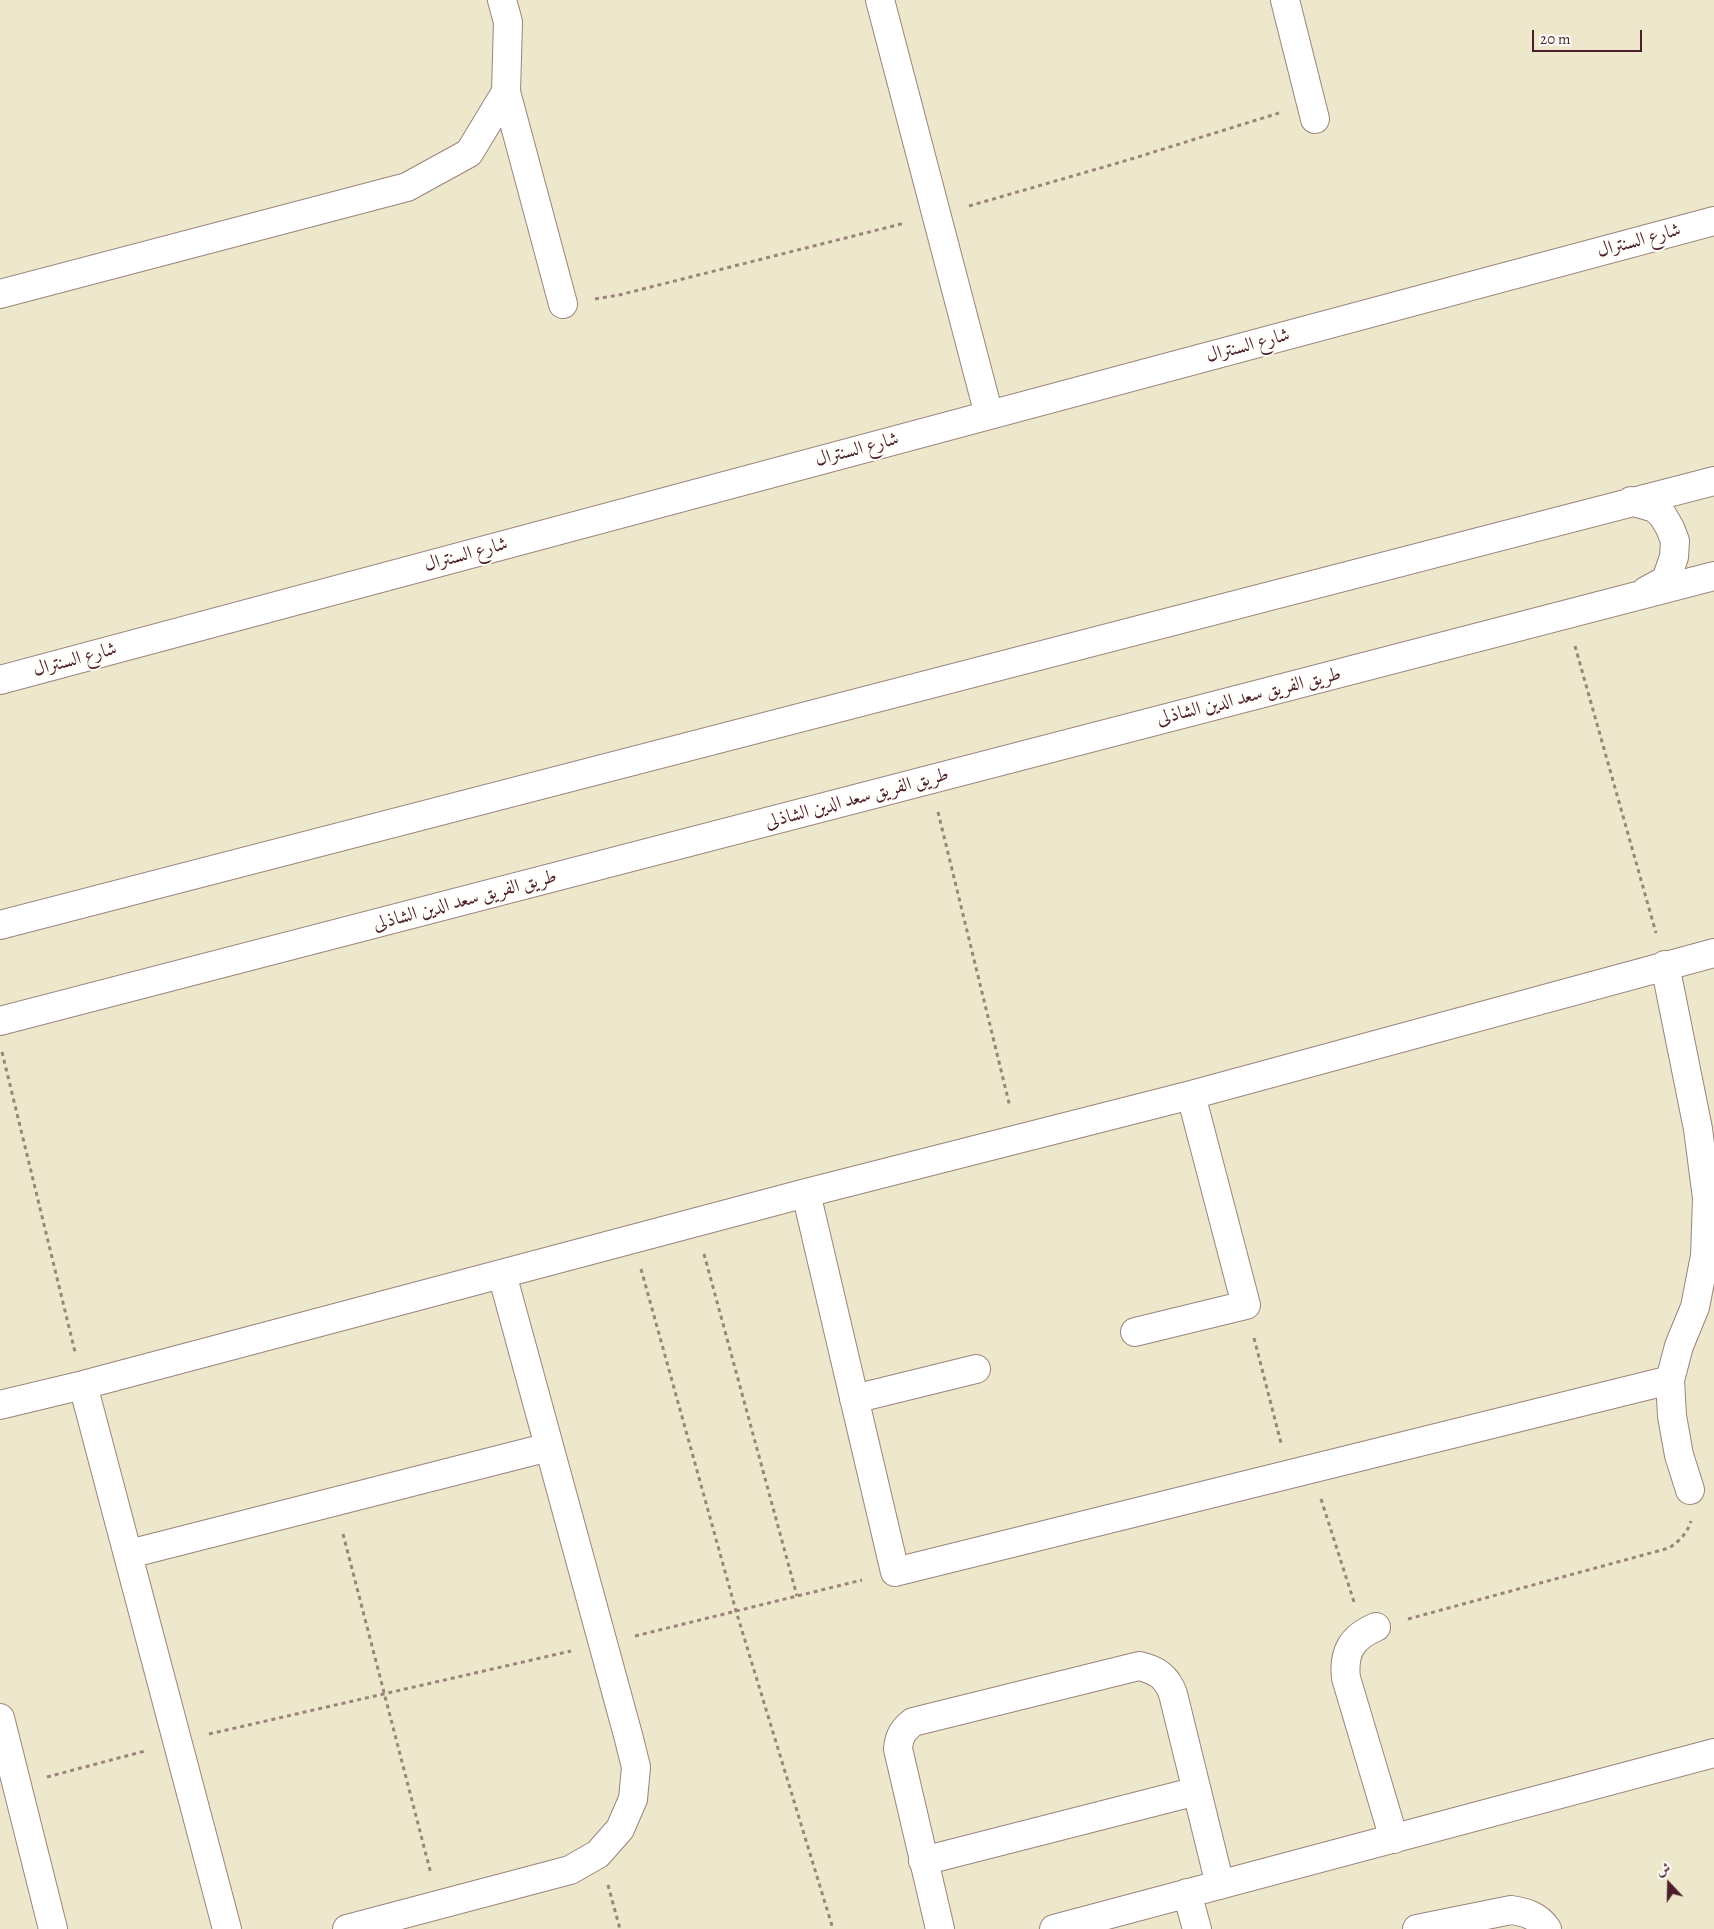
<!DOCTYPE html>
<meta charset="utf-8">
<style>
body{margin:0}
#map{position:relative;width:1714px;height:1929px;overflow:hidden;background:#ede7cc;font-family:Alegreya,Amiri,serif}
canvas{display:block}
.north{position:absolute;left:1644px;top:1859px;width:50px;height:50px;-webkit-text-stroke:4px #fdfcf7;paint-order:stroke;rotate:339deg;font-size:14px;font-weight:700;line-height:20px;text-align:center;color:#4a1f2b}
.north::after{content:'';display:block;margin:auto;width:18px;height:22px;background:#4a1f2b;clip-path:polygon(50% 0,100% 100%,50% 72%,0 100%)}
.scale{position:absolute;left:1532px;top:30px;width:110px;height:22px;box-sizing:border-box;border:2px solid #4a1f2b;border-top:0;padding-left:6px;font-size:15px;line-height:18px;white-space:nowrap;color:#4a1f2b;-webkit-text-stroke:4px #fdfcf7;paint-order:stroke}
</style>
<div id="map">
<canvas width="1714" height="1929"></canvas>
<div class="north">ش</div>
<div class="scale">20 m</div>
</div>
<script>
const g = document.querySelector('canvas').getContext('2d');
g.lineJoin = 'round';
function strokePath(path, color, width, dash) { g.strokeStyle = color; g.lineWidth = width; g.lineCap = dash ? 'butt' : 'round'; g.setLineDash(dash || []); g.stroke(path); }
function label(font, color, halo, rows, align = 'center') {
  g.font = font + ' Alegreya,Amiri,serif'; g.lineWidth = 4; g.setLineDash([]); g.textBaseline = 'middle'; g.strokeStyle = halo; g.fillStyle = color; for (const [text, x, y, turn = 0] of rows) {
    g.save(); g.translate(x, y); g.rotate((+turn || 0) * Math.PI / 180); g.textAlign = isNaN(turn) ? turn : align; if (halo) g.strokeText(text, 0, 0); g.fillText(text, 0, 0); g.restore();
  }
}
const path = new Path2D(`
 M 969,206 L 1128,160 L 1279,113
 M 595,299 L 619,295 L 905,223
 M 1575,646 L 1656,933
 M 938,812 L 1010,1107
 M 2,1052 L 75,1352
 M 704,1254 L 797,1596
 M 641,1269 L 736,1611 L 833,1929
 M 1254,1338 L 1281,1443
 M 1321,1499 L 1354,1602
 M 343,1534 L 431,1874
 M 1408,1619 L 1669,1548 C 1679,1541 1687,1534 1691,1521
 M 635,1636 L 862,1580
 M 209,1734 L 571,1651
 M 47,1777 L 145,1751
 M 608,1885 L 620,1929`);
const minor = new Path2D(`
 M 880,0 L 989,415
 M 1285,0 L 1315,119
 M 506,92 L 563,304
 M 0,294 L 407,187 L 469,153 L 506,92 L 508,22 L 502,0
 M 1631,501 L 1655,508 L 1663,516 L 1670,528 L 1675,541 L 1674,557 L 1666,580 L 1646,591
 M 0,680 L 1714,221
 M 0,925 L 1714,481
 M 1665,965 L 1698,1129 L 1707,1198 L 1705,1256 L 1695,1307 L 1679,1346 L 1670,1380 L 1672,1416 L 1679,1455 L 1690,1490
 M 0,1021 L 1714,576
 M 806,1193 L 895,1572 L 1670,1380
 M 1135,1332 L 1246,1305 L 1191,1095
 M 83,1385 L 227,1929
 M 854,1399 L 976,1369
 M 0,1405 L 83,1385 L 806,1193 L 1191,1095 L 1714,953
 M 129,1554 L 549,1447
 M 1376,1627 C 1352,1637 1343,1652 1346,1678 L 1394,1839
 M 0,1718 L 53,1929
 M 923,1861 L 1197,1791
 M 1187,1893 L 1197,1929
 M 347,1929 L 570,1870 L 598,1854 L 620,1829 L 633,1799 L 636,1767 L 628,1735 L 502,1274
 M 940,1929 L 898,1749 C 899,1736 903,1730 913,1722 L 1139,1666 C 1157,1670 1167,1677 1173,1694 L 1220,1885
 M 1054,1929 L 1714,1753
 M 1417,1929 L 1511,1910 C 1526,1912 1538,1916 1547,1929`);
const streetNames = [
 ["شارع السنترال",1639,241,-15],
 ["شارع السنترال",1248,346,-15],
 ["شارع السنترال",857,450,-15],
 ["شارع السنترال",466,555,-15],
 ["شارع السنترال",75,660,-15],
 ["طريق الفريق سعد الدين الشاذلى",1249,697,-14],
 ["طريق الفريق سعد الدين الشاذلى",857,799,-15],
 ["طريق الفريق سعد الدين الشاذلى",465,901,-15]
];
strokePath(minor, '#9c837c', 30);
strokePath(path, '#9c837c', 3, [4, 4]);
strokePath(minor, '#fff', 28);
label('19px', '#4a1f2b', '#fdfcf7', streetNames);
</script>
